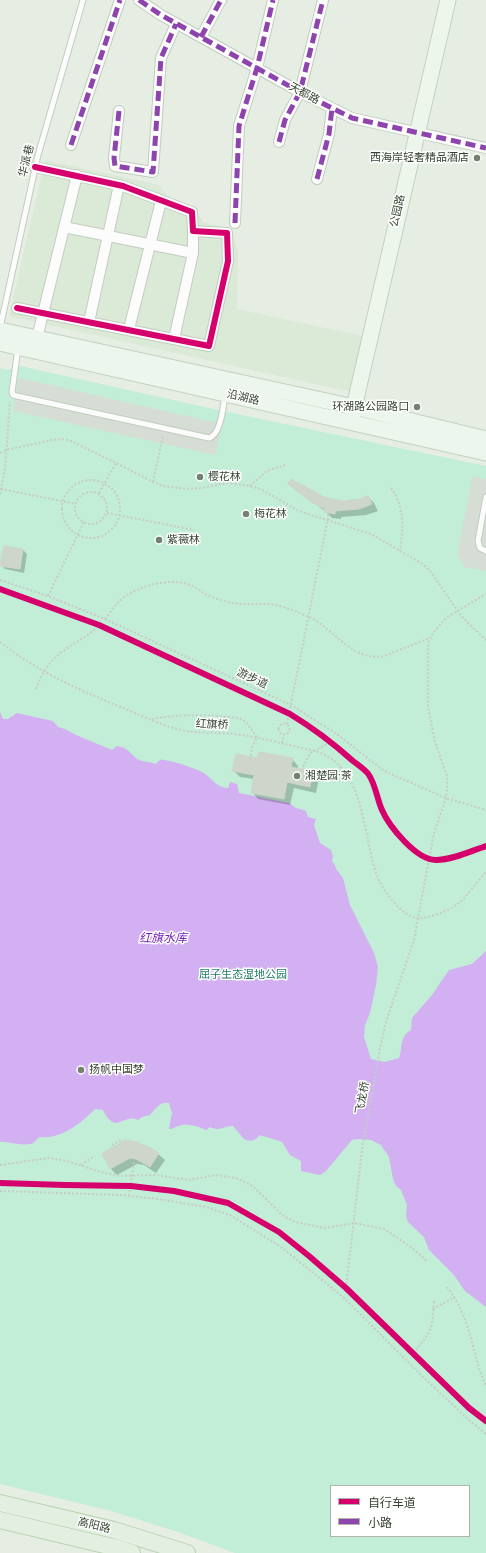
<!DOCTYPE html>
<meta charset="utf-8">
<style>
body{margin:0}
#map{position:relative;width:486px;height:1553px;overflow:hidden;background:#e6eee4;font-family:Roboto,"Noto Sans SC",sans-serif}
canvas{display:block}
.legend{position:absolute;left:330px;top:1485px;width:140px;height:52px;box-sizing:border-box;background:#fff;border:1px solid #afb4ad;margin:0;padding:5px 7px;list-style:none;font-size:12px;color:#364431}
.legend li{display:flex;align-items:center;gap:8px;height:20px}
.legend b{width:20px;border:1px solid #afb4ad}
</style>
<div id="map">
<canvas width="486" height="1553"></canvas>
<ul class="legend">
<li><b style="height:5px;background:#d6006c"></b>自行车道</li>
<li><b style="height:5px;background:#8e44ad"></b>小路</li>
</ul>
</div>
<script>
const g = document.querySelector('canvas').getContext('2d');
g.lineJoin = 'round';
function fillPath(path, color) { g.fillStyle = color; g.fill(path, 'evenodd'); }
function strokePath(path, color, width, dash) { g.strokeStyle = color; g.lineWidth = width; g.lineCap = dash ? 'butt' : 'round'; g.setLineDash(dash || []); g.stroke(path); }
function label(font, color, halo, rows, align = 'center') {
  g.font = font + ' Roboto,"Noto Sans SC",sans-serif'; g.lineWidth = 3; g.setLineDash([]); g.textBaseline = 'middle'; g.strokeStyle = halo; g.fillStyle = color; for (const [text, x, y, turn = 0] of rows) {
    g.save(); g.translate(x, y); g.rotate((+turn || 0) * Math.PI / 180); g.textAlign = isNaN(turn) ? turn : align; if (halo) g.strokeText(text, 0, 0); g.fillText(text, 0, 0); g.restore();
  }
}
const residential = new Path2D(`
 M 45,160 L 160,185 L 168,198 L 194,208 L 203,222 L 231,230 L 238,250 L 237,309 L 363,336 L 351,392 L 9,316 Z`);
const green = new Path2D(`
 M 20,366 L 218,410 L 486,466 L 486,1553 L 235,1553 L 175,1531 L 111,1511 L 0,1484 L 0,368 L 8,370 ZM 331,1486 L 469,1486 L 469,1536 L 331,1536 Z`);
const parking = new Path2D(`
 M 19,378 L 222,424 L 215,455 L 13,411 Z
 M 473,476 L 486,479 L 486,571 L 464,567 L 457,554 Z`);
const water = new Path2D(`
 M 0,712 L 3,719 L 8,719 L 17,713 L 53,721 L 58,727 L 65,729 L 76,735 L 112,750 L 117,746 C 129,747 131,756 139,760 C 145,762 150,762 156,764 C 157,763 158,761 160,760 C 165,758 197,769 202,772 C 213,778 214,787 228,788 L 230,782 L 237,784 L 239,793 L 289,803 L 296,808 L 306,811 L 308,817 L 316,819 L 314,825 L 320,843 L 331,850 L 333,857 L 332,861 L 335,865 L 336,869 L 343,878 L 350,905 L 374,953 L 378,967 L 376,985 L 370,1013 L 365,1025 L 364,1037 L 371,1059 L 385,1062 L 399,1058 C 403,1047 399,1037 411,1030 L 412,1018 L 432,995 L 449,970 L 472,964 L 486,951 L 486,1307 L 465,1291 L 454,1275 L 429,1250 L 424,1237 L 408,1222 L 406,1216 L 407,1205 L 401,1190 L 396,1186 L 393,1179 L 389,1157 L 381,1145 L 371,1140 L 358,1139 L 352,1140 L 325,1172 L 320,1175 L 301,1171 L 301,1161 L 290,1155 L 282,1142 L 260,1135 L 256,1139 L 250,1141 L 244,1139 L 233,1126 C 223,1126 221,1132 210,1127 L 206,1130 C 198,1126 186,1123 178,1126 C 174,1127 173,1129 169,1129 L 172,1113 L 169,1103 C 160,1101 155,1109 150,1115 L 142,1117 L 138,1120 C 124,1113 115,1136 103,1110 L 95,1109 C 80,1124 62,1139 40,1137 C 37,1138 35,1142 33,1143 C 26,1147 9,1141 0,1142 Z`);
const shadow = new Path2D(`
 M 289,484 L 324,498 L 342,502 L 360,500 L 368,497 L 374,503 L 378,511 L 366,515 L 341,517 L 341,519 L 332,518 L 325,511 L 296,490 Z
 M 23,550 L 27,554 L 24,573 L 5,569 L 1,565 Z
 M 258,759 L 292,759 L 298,766 L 298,769 L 312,772 L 319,778 L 316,793 L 294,788 L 290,805 L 258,799 L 252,792 L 254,779 L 240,777 L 233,770 Z
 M 138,1143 L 158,1154 L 165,1160 L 156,1173 L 144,1165 L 137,1164 L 117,1175 L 111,1169 L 103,1155 Z`);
const building = new Path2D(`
 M 291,479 L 324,497 L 342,501 L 360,499 L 368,496 L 372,504 L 359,509 L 335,511 L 335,514 L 324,512 L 325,509 L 311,502 L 288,484 Z
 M 4,546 L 23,549 L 20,569 L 0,566 Z
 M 259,752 L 293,758 L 291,767 L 313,771 L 310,787 L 287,782 L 284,799 L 251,793 L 254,775 L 232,771 L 236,754 L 257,758 Z
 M 125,1140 L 139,1142 L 139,1144 L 147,1146 L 159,1153 L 150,1167 L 136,1159 L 130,1158 L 110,1169 L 102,1154 Z`);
const path = new Path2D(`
 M 0,453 L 6,450 L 52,440 L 61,439 L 69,440 L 116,463 L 153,482 L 163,486 L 187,489 L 201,488 L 228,483 L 250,486 L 261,489 L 299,511 L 371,534 L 421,563 L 431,572 L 461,616 L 486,640
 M62 509a29 29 0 1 1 58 0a29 29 0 1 1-58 0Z
 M 153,482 L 163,436
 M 250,486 L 267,471 L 285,465
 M 391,488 C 405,506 403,530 400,551
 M 1,489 L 76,504
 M75 508a16 16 0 1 1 32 0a16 16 0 1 1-32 0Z
 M 99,493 L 116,463
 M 0,494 L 5,469 L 10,402
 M 107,513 L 194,530
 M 0,580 L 48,596 L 105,619 L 291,705 L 334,732 L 383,770 L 391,774 L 446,798 L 486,810
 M 48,596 L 84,522
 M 105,619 C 111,611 116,604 123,598 C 139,586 167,578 187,584 C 194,586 199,590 205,594 C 214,598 224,602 234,603 C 246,605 256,604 268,604 C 281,605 299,612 311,618 C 335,630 353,662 384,656 L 430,638
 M 0,642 C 40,673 81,691 128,710 C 145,717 163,726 181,730 C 199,734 217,732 235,734 C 255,736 274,742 294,746 C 306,749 319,751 330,758 C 365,780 364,840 377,876 C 382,889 402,917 417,918 C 428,919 444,912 453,907 C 467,899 475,883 486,872
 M 36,689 C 42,672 51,659 66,649 C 77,641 89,636 99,625
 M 152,719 C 177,714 216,714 241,719 L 246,722 L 257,737 L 252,748 L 250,760
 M278.5 729a5.5 5.5 0 1 1 11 0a5.5 5.5 0 1 1-11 0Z
 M 287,724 L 329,513
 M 282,743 L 284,735
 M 303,767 L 310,753 L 331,742
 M 112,1145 L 121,1140
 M 0,1165 L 49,1158 L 67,1161 L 101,1172 L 120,1176 L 156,1175 L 189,1180 L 216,1175 L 236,1178 L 249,1184 L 257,1190 L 282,1215 L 295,1222 L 325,1228 L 354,1223 L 384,1229 L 412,1248 L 427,1261
 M 81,1165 L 94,1156
 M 0,1191 L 121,1195 L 158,1199 L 206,1207 L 230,1215 L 281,1247 L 343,1297 L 422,1376 L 469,1420 L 486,1434
 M 129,1196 L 134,1161
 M 447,1287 C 458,1301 465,1317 470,1335 C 475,1352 478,1370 486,1386
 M 346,1288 L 362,1150 L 380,1048 L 386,1022 L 414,940 L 429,859 L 434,833 L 446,798 L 447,787 L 447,776 L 435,742 L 428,706 L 428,644 L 433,633 L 447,617 L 486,594
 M 433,1309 L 455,1297
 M 413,1353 C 433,1330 432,1330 434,1300`);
const lane = new Path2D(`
 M 0,328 L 38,155 L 83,0
 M 18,348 L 12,392 L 13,395 L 17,396 L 209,438 C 221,435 223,406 225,396
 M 486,497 L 478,541 L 480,548 L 486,551`);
const street = new Path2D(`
 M 139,0 L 161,15 L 300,92 L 352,118 L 486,148
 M 201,37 L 221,0
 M 119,111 L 114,158 L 115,166 L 153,172 L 161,58 L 176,24
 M 279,142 L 285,120 L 300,92 L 323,0
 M 71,145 L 120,0
 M 317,179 L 329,134 L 332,108
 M 235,223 L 239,126 L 257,68 L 273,0
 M 64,227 L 193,253
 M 17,308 L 209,346 L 228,261 L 227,233 L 193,231 L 192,212 L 123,186 L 35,167
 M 89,322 L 119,185
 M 129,329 L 161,201
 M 37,338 L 77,175
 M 174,339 L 193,253 L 193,231`);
const secondary = new Path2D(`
 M 0,330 L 354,407 L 486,439
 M 0,343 L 486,453
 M 352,416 L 448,0`);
const primary = new Path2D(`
 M 0,1503 L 114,1530 L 187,1553
 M 0,1520 L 113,1547 L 132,1553`);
const quiet = new Path2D(`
 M 139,0 L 161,15 L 300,92 L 352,118 L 486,148
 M 201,37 L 221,0
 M 119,111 L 114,158 L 115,166 L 153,172 L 161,58 L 176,24
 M 279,142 L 285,120 L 300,92 L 323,0
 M 71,145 L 120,0
 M 317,179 L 329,134 L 332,108
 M 235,223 L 239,126 L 257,68 L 273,0`);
const cycleway = new Path2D(`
 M 17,308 L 209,346 L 228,261 L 227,233 L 193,231 L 192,212 L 123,186 L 35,167
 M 0,589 L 99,625 L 290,714 C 313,728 333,743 353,761 C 358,765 366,770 369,775 C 376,786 377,799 382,810 C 389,826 416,860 436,860 C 452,860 471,851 486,846
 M 0,1183 L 65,1185 L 131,1186 L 174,1191 L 228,1203 L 279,1232 L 309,1256 L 346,1288 L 469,1408 L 486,1421`);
const markers = [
 [477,158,4,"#748070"],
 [417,407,4,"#748070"],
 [200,477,4,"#748070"],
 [246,514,4,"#748070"],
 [159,540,4,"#748070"],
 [297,776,4,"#748070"],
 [81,1070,4,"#748070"]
];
const streetNames = [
 ["天都路",304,94,28],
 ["华派巷",27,161,-76],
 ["公园路",398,211,-77],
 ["沿湖路",243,398,13],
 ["游步道",252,679,25],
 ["红旗桥",212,725,3],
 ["飞龙桥",363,1098,-80],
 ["高阳路",94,1526,14]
];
const poiNames = [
 ["西海岸轻奢精品酒店",469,158,"right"],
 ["环湖路公园路口",409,407,"right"],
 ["樱花林",208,477],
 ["梅花林",254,514],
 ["紫薇林",167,540],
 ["湘楚园·茶",305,776],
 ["扬帆中国梦",89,1070]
];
const parkNames = [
 ["屈子生态湿地公园",243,975]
];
const waterNames = [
 ["红旗水库",163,939]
];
fillPath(residential, '#dbe9d7');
fillPath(green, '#c2edd7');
fillPath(parking, '#d6ddd4');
fillPath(water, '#d2b0f1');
fillPath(shadow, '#0003');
fillPath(building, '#ced6cb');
strokePath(building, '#cdd6ca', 1);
strokePath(lane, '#c4ccc1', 7);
strokePath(street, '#c4ccc1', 12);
strokePath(secondary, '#c2d2bf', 17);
strokePath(primary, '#b6d2b0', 18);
strokePath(path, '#c6cdc5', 2, [2, 2]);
strokePath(lane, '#fbfcfb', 5);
strokePath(street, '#fbfcfb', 10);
strokePath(secondary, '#edf6ec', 15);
strokePath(primary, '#e3f0e1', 16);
strokePath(quiet, '#8e44ad', 5, [10, 5]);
strokePath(cycleway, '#d6006c', 6);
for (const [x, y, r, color] of markers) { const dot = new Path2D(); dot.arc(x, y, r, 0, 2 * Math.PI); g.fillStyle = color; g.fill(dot); strokePath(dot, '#fff', 1.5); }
label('11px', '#364431', '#fff', streetNames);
label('11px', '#364431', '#fff', poiNames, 'left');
label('11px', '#207a63', '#fff', parkNames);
label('italic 12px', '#7421b9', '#fff', waterNames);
</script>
